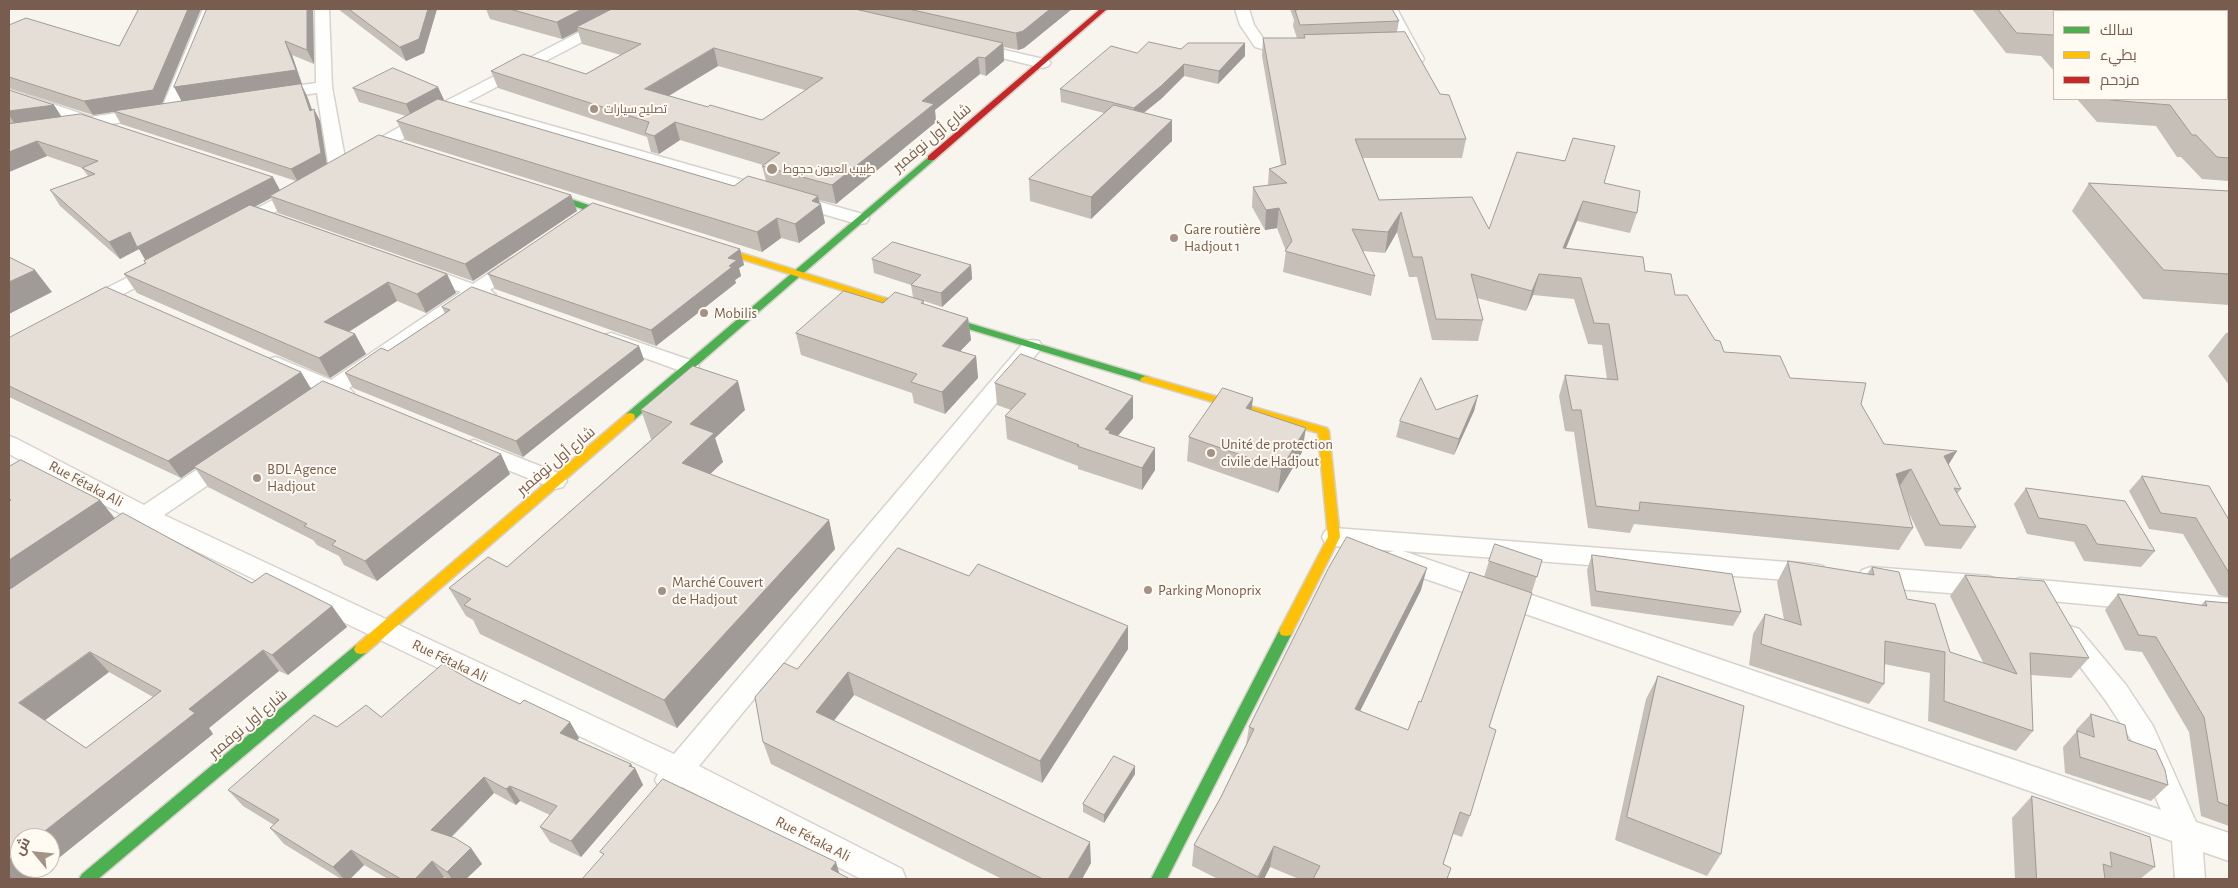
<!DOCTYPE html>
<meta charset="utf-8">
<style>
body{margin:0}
#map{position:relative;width:2238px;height:888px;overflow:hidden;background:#f8f5ef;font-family:"Alegreya Sans",Cairo,sans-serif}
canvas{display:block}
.frame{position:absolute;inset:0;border:10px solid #785d4e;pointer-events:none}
.legend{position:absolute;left:2053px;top:10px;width:175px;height:90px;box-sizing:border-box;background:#fffaf2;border:1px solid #c9bbb0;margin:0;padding:6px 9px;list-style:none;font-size:15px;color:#785d4e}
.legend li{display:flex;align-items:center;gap:10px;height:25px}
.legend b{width:25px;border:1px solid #c9bbb0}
.north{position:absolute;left:10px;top:828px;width:50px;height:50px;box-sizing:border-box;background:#fffaf2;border:1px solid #c9bbb0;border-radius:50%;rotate:298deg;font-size:14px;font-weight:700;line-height:20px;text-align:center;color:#785d4e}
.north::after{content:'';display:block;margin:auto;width:18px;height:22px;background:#a59286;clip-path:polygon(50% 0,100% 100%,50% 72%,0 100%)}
</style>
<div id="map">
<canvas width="2238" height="888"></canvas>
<div class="frame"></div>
<ul class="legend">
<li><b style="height:6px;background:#4caf50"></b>سالك</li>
<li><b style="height:6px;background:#ffc107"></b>بطيء</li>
<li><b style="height:6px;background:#c62828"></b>مزدحم</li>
</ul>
<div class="north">ش</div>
</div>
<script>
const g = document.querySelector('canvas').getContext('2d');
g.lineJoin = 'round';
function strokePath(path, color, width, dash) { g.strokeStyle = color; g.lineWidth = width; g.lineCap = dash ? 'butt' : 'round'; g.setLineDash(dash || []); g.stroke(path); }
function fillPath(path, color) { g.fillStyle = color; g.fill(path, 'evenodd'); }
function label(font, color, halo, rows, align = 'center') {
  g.font = font + ' "Alegreya Sans",Cairo,sans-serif'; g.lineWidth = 4; g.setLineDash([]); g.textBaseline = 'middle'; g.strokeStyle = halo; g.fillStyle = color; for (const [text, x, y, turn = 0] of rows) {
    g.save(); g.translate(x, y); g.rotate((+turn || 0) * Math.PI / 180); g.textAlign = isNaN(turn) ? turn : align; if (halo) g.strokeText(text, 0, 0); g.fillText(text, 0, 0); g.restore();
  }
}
const street = new Path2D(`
 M 203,9 L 217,9 L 177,110 L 175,113 L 163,113 L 161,110 Z
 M 315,9 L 329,9 L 332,87 L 347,169 L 344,173 L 332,173 L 329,169 L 317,93 L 274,99 L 268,97 L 266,94 L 268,91 L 274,89 L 316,83 Z
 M 624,9 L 641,9 L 639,12 L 468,102 L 866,215 L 869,219 L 866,223 L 860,224 L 854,223 L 456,108 L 372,157 L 360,157 L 358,153 L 360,149 L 448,100 Z
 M 1235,9 L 1249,9 L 1254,25 L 1265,41 C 1276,43 1293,39 1300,47 C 1291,58 1267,50 1255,47 L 1240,25 Z
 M 1383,9 L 1397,9 L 1424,59 L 1422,62 L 1412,62 Z
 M 974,43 L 1048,60 L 1051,63 L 1048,66 L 1043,68 L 969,50 L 967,47 L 969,44 Z
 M 9,89 L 91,117 L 149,108 L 155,110 L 157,113 L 155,116 L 149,118 L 72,130 L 66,128 L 64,125 L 70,121 L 9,99 Z
 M 302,185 L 308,186 L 311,190 L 308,194 L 246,228 L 240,229 L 234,228 L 231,224 L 234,220 Z
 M 517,257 L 524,259 L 526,263 L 490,290 L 496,295 L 493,299 L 486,301 L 478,299 L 349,388 L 354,393 L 351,398 L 343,400 L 335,398 C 324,405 317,412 304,408 L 301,403 L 304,398 L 317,390 L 269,369 L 266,364 L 269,359 L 276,357 L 331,380 L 461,292 L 415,276 L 412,272 L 415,268 L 422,266 L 429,268 L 473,284 L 510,259 Z
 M 156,263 L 163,265 L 166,269 L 163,273 L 95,309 L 88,311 L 81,309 L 78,305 L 81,301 Z
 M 611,333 L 696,362 L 699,367 L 696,372 L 689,374 L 604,343 L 601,339 L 604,335 Z
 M 1032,340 L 1039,341 L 1042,346 L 1039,351 L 699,766 L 902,869 L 906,879 L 861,879 L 682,787 L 670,793 L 660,789 L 655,780 L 658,774 L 146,527 L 136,531 L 128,528 L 124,522 L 127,517 L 9,454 L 9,436 L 17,439 L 144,505 L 220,454 L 228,452 L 236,454 L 239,460 L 236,466 L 164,515 L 674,754 L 1025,341 Z
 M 474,440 L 563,475 L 567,481 L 563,487 L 555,489 L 466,453 L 463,448 L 466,443 Z
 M 1334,528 L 1814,564 L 1823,566 L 1827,573 L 1823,580 L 1814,582 L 1403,551 L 2161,810 L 2132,741 L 2106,701 L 2057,636 L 2061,629 L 2070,626 L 2079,629 L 2126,685 L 2153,726 L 2196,822 L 2229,833 L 2229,861 L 2203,852 L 2205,879 L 2175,879 L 2172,841 L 1389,566 L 1386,559 L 1389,552 L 1395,551 L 1334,546 L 1325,543 L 1322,537 L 1325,531 Z
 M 1871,567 L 1988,576 L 1997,579 L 2001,586 L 1997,593 L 1988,596 L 1871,587 L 1862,584 L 1858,577 L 1862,570 Z
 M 2020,578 L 2229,598 L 2229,618 L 2020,598 L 2011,595 L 2007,588 L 2011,581 Z`);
const fast = new Path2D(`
 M 931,155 L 935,158 L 934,160 L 634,420 L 626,420 L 625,417 L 626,414 Z
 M 540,189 L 625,217 L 627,219 L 622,222 L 619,221 L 537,194 L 536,192 Z
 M 885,298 L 1149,377 L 1150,379 L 1145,382 L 1141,381 L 882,303 L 880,301 L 882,299 Z
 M 1286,626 L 1291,627 L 1293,631 L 1167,879 L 1151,879 L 1281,627 Z
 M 361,644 L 366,645 L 368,649 L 366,653 L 98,879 L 79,879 L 82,874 L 356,645 Z`);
const slow = new Path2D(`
 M 706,242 L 888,299 L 890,301 L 888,303 L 882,303 L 703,247 L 701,245 Z
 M 1145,376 L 1327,428 L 1329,431 L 1340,537 L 1291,635 L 1286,636 L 1281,635 L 1279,631 L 1328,537 L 1318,433 L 1141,381 L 1140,379 Z
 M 630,413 L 634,414 L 635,417 L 634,420 L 366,653 L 361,654 L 356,653 L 354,649 L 356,645 L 626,414 Z`);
const jam = new Path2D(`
 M 1100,9 L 1107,9 L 934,160 L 928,160 L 928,156 Z`);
const wall = new Path2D(`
 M 139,9 L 201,9 L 162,104 L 182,102 L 207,9 L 313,9 L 314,64 L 292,55 L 302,84 L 301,84 L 307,96 L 312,110 L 314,109 L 320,121 L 327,164 L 571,195 L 577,211 L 473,281 L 278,213 L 271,198 L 255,206 L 447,274 L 456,293 L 426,313 L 397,301 L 349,332 L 355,334 L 366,354 L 330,378 L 137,293 L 124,274 L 145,263 L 144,261 L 145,260 L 139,249 L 120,259 L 60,206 L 50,190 L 88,176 L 82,168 L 47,156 L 9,172 L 9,124 L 10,124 L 9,123 L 9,90 L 54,105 L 61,117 L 280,190 L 296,181 L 121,124 L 114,112 L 93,115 L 9,88 L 9,25 L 119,46 Z
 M 338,9 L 437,9 L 424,53 L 406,61 Z
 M 486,9 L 1072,9 L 1024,48 L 1018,50 L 1004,47 L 1004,61 L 986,76 L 980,74 L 935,110 L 936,122 L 836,204 L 819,200 L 825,223 L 799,243 L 781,238 L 762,252 L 405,140 L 397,121 L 406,116 L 359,102 L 353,88 L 438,87 L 444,100 L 443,101 L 734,186 L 766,181 L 762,166 L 763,165 L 680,140 L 659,154 L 651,152 L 647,137 L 498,88 L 491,71 L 586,74 L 621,55 L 582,44 L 578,31 L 562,39 L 490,19 ZM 718,66 L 805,90 L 762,120 L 708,107 L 669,96 Z
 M 1290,9 L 1392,9 L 1399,21 L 1397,32 L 1440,94 L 1466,139 L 1462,158 L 1363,158 L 1379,200 L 1489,229 L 1604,183 L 1637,213 L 1630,233 L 1577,221 L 1566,249 L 1645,271 L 1675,295 L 1715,340 L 1724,352 L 1790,378 L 1861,404 L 1884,444 L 1948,465 L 1961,489 L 1957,494 L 1976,527 L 1961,549 L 1925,546 L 1907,509 L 1913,528 L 1899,550 L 1634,524 L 1630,533 L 1588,528 L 1574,432 L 1565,431 L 1559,396 L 1565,375 L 1607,379 L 1602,345 L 1588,344 L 1574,299 L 1533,295 L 1526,311 L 1477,298 L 1483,320 L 1478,341 L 1432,340 L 1417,277 L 1409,277 L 1397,232 L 1385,253 L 1363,251 L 1375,276 L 1371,296 L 1283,272 L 1286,251 L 1277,228 L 1265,230 L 1252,207 L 1253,187 L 1268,185 L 1269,169 L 1281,165 L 1262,56 L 1263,38 L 1297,38 L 1293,26 L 1294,20 Z
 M 1972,9 L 2141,9 L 2054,11 L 2054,71 L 2041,56 L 2006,53 Z
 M 1245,43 L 1245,56 L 1218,84 L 1184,76 L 1161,99 L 1144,113 L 1172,120 L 1172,141 L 1091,219 L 1030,201 L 1029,179 L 1104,113 L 1061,102 L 1060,89 L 1137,53 Z
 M 2229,85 L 2229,181 L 2202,179 L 2181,157 L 2177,157 L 2156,126 L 2097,122 L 2077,99 L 2227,99 Z
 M 2089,183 L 2229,191 L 2229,305 L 2143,299 L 2072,211 Z
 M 740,249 L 744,265 L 739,268 L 741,276 L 735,280 L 736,283 L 656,346 L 495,289 L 488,274 Z
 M 872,259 L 971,265 L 972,279 L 942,307 L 924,301 L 924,304 L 968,318 L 971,340 L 960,351 L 976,356 L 978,378 L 945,414 L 914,403 L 912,393 L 801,355 L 796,333 L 883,303 L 913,297 L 911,285 L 874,273 Z
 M 442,307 L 639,346 L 644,360 L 523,457 L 353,388 L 345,373 L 388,351 L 445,314 Z
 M 2226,333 L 2229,333 L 2229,385 L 2208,356 Z
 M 9,338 L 301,372 L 311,389 L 510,474 L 377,581 L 344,565 L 339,556 L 317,545 L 313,540 L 208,487 L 195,468 L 181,478 L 9,397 Z
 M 995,383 L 1133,396 L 1133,418 L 1118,436 L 1155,448 L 1155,470 L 1142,490 L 1078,469 L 1078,466 L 1007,439 L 1005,416 L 1011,410 L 997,405 Z
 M 1478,395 L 1474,411 L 1454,455 L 1396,437 L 1400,421 L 1436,410 Z
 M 1253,398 L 1251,410 L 1302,452 L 1278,493 L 1187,461 L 1189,437 Z
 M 641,410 L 745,410 L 715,438 L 723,462 L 710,474 L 829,520 L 835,549 L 677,728 L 480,634 L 473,620 L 466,616 L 449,588 L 507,567 L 652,439 L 651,439 Z
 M 9,467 L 100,500 L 115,519 L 252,583 L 332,606 L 347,627 L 288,675 L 279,671 L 209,728 L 213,734 L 50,865 L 50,838 L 20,868 L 46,868 L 32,879 L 9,879 ZM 109,672 L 153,697 L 86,748 L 45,720 Z
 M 2142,476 L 2229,520 L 2229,597 L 2219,595 L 2183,534 L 2149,529 L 2129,491 Z
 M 2026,488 L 2155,551 L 2141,567 L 2084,561 L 2074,542 L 2027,534 L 2014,504 Z
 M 1592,555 L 1741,612 L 1733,626 L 1591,606 L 1587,570 Z
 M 1542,560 L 1489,727 L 1470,816 L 1462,837 L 1453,834 L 1443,864 L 1447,879 L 1299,879 L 1270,867 L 1264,879 L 1218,879 L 1192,866 L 1194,845 L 1221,797 L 1246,745 L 1249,727 L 1421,590 L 1360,711 L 1408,730 L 1421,702 L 1484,577 L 1489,561 Z
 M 1788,561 L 1867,574 L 1872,567 L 1907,599 L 1950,652 L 1984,664 L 1950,596 L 1965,575 L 2089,658 L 2071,678 L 2031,675 L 2033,731 L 2016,751 L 1928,721 L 1930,673 L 1884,664 L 1884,684 L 1869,704 L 1749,665 L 1753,634 L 1765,614 L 1784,620 L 1777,582 Z
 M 2118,594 L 2201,605 L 2205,601 L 2229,603 L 2229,826 L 2201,816 L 2189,732 L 2142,652 L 2125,650 L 2105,610 Z
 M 1128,649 L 1042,783 L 854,695 L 834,721 L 1091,863 L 1082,879 L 1002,879 L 771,764 L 763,742 L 797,669 Z
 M 1658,676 L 1721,854 L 1707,876 L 1615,840 L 1646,699 Z
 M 474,682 L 520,704 L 570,722 L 579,738 L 577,741 L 631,764 L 633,768 L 635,768 L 643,785 L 581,857 L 550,842 L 540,827 L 550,815 L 520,801 L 516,805 L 494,793 L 452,837 L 471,848 L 482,864 L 466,879 L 448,879 L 444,877 L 442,879 L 388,879 L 364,865 L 350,879 L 341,879 L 284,844 L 270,828 L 274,825 L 243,806 L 228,790 L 337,727 L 381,717 Z
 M 2091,714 L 2128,740 L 2168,785 L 2151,801 L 2065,773 L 2063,747 L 2076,732 L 2076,730 Z
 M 1135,766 L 1135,774 L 1104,823 L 1083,812 L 1083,804 Z
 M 2032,796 L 2155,867 L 2140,879 L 2015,879 L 2012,818 Z`);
const shadedWall = new Path2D(`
 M 188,9 L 201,9 L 162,104 L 93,115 L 84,101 Z
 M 307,9 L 313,9 L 314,64 L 307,50 Z
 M 428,9 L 437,9 L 424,53 L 406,61 L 400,47 Z
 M 582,9 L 620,9 L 577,27 L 578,31 L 562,39 L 557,22 Z
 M 1050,9 L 1072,9 L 1024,48 L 1018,50 L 1016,33 Z
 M 285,41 L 292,55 L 302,84 L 182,102 L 174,87 Z
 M 1003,43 L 1004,61 L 986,76 L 985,58 Z
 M 1245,43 L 1245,56 L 1218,84 L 1219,71 Z
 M 714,48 L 718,66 L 650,107 L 645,89 Z
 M 978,57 L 980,74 L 935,110 L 936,122 L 836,204 L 832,185 L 922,101 Z
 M 1184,64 L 1184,76 L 1161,99 L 1133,121 L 1134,108 Z
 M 301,84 L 307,96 L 316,121 L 314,109 L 320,121 L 327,166 L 298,182 L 291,169 L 310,111 Z
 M 438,87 L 444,100 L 412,118 L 406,104 Z
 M 54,105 L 63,119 L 16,126 L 9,115 L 9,111 Z
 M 1172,120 L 1172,141 L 1091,219 L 1091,197 Z
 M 675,122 L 680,140 L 659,154 L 654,136 Z
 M 37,141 L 47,156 L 9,172 L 9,152 Z
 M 273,177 L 281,192 L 270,196 L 271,198 L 148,264 L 139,249 L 120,259 L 109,242 L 130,232 Z
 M 571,195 L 577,211 L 473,281 L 465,264 Z
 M 818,196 L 820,205 L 821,204 L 825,223 L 799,243 L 795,224 L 812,201 Z
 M 1583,201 L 1577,221 L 1557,269 L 1563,248 Z
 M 1279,208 L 1277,228 L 1265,230 L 1266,210 Z
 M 1401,212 L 1397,232 L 1385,253 L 1388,232 Z
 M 777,218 L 781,238 L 762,252 L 757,232 Z
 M 740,249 L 744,265 L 739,268 L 741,276 L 735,280 L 736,283 L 656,346 L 651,330 L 728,258 Z
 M 971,265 L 972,279 L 942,307 L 941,293 Z
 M 35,270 L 52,292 L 9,314 L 9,282 Z
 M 447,274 L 456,293 L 426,313 L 417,294 Z
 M 1539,274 L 1533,295 L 1526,311 L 1532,291 Z
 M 388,282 L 397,301 L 334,341 L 324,322 Z
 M 968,318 L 971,340 L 945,367 L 942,346 Z
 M 355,334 L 366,354 L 330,378 L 319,358 Z
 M 639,346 L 644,360 L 523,457 L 516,441 Z
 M 976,356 L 978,378 L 945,414 L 942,392 Z
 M 301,372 L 311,389 L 181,478 L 168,461 Z
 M 738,381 L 745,410 L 715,438 L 723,462 L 691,492 L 682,463 L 690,424 Z
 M 1478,395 L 1474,411 L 1454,455 L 1459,439 Z
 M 1133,396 L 1133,418 L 1110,445 L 1105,429 Z
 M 1253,398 L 1250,421 L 1246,408 Z
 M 1306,428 L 1302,452 L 1278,493 L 1281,469 Z
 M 1155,448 L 1155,470 L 1142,490 L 1142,468 Z
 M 1957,451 L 1944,472 L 1944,456 Z
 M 501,454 L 510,474 L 377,581 L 365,561 Z
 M 1911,469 L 1897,490 L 1896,474 Z
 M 100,500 L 117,521 L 9,594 L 9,560 Z
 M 829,520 L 835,549 L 677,728 L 664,700 Z
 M 1427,568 L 1421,590 L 1350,731 L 1355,709 Z
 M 332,606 L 347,627 L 288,675 L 272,655 Z
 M 1128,626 L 1128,649 L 1042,783 L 1040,761 Z
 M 263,650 L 279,671 L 209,728 L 213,734 L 50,865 L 50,838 L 36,838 L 189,709 Z
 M 90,652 L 109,672 L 40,724 L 19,703 Z
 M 848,672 L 854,695 L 822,735 L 816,712 Z
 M 570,722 L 579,738 L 569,750 L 560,733 Z
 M 631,764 L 634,770 L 635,768 L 643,785 L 581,857 L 571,841 Z
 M 1135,766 L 1135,774 L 1104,823 L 1104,815 Z
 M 484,777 L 494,793 L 443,845 L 431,830 Z
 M 510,786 L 520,801 L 516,805 L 506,789 Z
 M 1090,842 L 1091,863 L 1082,879 L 1068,879 Z
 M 1274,846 L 1270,867 L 1264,879 L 1258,879 Z
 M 471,848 L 482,864 L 466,879 L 452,879 L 447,872 Z
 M 351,850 L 364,865 L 350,879 L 344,879 L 333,867 Z
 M 20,851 L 20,868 L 46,868 L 32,879 L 9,879 L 9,860 Z
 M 432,861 L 444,877 L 442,879 L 415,879 Z
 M 836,862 L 841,879 L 831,869 Z`);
const building = new Path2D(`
 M 139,9 L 188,9 L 153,90 L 84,101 L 9,77 L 9,25 L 26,18 L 119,46 Z
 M 207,9 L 307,9 L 307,50 L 285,41 L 296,70 L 174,87 Z
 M 349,9 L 428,9 L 419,39 L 400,47 Z
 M 510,9 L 582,9 L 557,22 Z
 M 612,9 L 855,9 L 1003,43 L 985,58 L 978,57 L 922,101 L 934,104 L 832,185 L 762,166 L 780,153 L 675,122 L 654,136 L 645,133 L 649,122 L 491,71 L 523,54 L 586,74 L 641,44 L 577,27 ZM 714,48 L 823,78 L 762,120 L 710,105 L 708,107 L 645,89 Z
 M 909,9 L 1050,9 L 1023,31 L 1016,33 Z
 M 1297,9 L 1392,9 L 1399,21 L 1300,25 L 1295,10 L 1297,10 Z
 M 1998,9 L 2141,9 L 2144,11 L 2054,11 L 2054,37 L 2053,35 L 2017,33 Z
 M 1405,32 L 1440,94 L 1449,95 L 1466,139 L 1355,139 L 1379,200 L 1472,197 L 1489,229 L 1517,152 L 1565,161 L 1573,138 L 1615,146 L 1604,183 L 1640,191 L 1637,213 L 1583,201 L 1563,248 L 1643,257 L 1645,271 L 1671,274 L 1675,295 L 1687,295 L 1715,340 L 1720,341 L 1724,352 L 1780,356 L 1790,378 L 1866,383 L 1861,404 L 1884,444 L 1957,451 L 1944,456 L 1961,489 L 1954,488 L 1976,527 L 1940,525 L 1911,469 L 1896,474 L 1913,528 L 1640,502 L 1639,511 L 1596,506 L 1581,410 L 1572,410 L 1565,375 L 1618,380 L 1609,324 L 1594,323 L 1581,278 L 1539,274 L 1532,291 L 1471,274 L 1483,320 L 1436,319 L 1422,257 L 1413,257 L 1401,212 L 1388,232 L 1352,229 L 1375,276 L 1285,251 L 1292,241 L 1279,208 L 1266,210 L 1253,187 L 1287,183 L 1269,169 L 1286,164 L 1263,38 L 1305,38 L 1304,35 Z
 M 1149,42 L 1181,49 L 1188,43 L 1245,43 L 1219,71 L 1184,64 L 1161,86 L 1134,108 L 1060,89 L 1111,46 L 1137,53 Z
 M 393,68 L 438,87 L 406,104 L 353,88 Z
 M 2227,83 L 2229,85 L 2229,158 L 2217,157 L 2196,135 L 2192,135 L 2170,105 L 2110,100 L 2109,99 L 2227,99 Z
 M 301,84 L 310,111 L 314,109 L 321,153 L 291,169 L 114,111 Z
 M 9,90 L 54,105 L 9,111 Z
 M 438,99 L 734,186 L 748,176 L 818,196 L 812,201 L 821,204 L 795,224 L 777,218 L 757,232 L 397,121 Z
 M 1114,105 L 1172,120 L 1091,197 L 1029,179 Z
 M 81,114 L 273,177 L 137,247 L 130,232 L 109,242 L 50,190 L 95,174 L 82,168 L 98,161 L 37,141 L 9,152 L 9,124 Z
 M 379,135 L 571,195 L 465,264 L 270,196 Z
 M 2089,183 L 2229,191 L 2229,274 L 2164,270 Z
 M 593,203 L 740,249 L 728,258 L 737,260 L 729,266 L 732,267 L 651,330 L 488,274 Z
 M 250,205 L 447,274 L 417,294 L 388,282 L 324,322 L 355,334 L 319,358 L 124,274 L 146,263 L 144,261 Z
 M 893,242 L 971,265 L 941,293 L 911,285 L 921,275 L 872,259 Z
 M 9,257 L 35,270 L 9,282 Z
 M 106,287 L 301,372 L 168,461 L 9,386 L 9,338 Z
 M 472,287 L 639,346 L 516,441 L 345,373 L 381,348 L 388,351 L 450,310 L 442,307 Z
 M 844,291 L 883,303 L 895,292 L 924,301 L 921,303 L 968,318 L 942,346 L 976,356 L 942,392 L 911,382 L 917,374 L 796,333 Z
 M 1021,354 L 1133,396 L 1105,429 L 1110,431 L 1109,433 L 1155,448 L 1142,468 L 1077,446 L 1079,445 L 1005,416 L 1026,394 L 995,383 Z
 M 693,366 L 738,381 L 690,424 L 714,433 L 682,463 L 829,520 L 664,700 L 464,605 L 471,599 L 449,588 L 488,557 L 507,567 L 672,422 L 641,410 Z
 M 1421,378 L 1436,410 L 1478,395 L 1459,439 L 1400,421 Z
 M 323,381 L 501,454 L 365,561 L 332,545 L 336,541 L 304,526 L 307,524 L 194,467 Z
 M 1223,388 L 1253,398 L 1246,408 L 1306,428 L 1281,469 L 1189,437 Z
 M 21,460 L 100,500 L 9,560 L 9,501 L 11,500 L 9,498 L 9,467 Z
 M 2142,476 L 2209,486 L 2229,520 L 2229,573 L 2196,518 L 2161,513 Z
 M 2026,488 L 2125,501 L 2155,551 L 2097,544 L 2086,525 L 2039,518 Z
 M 123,513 L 252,583 L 266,573 L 332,606 L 272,655 L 263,650 L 189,709 L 195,713 L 36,838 L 20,838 L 20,851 L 9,860 L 9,590 ZM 90,652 L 161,691 L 86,748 L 19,703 Z
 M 1347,537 L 1427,568 L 1355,709 L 1408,730 L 1419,701 L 1421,702 L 1470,572 L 1532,593 L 1489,727 L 1496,730 L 1470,816 L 1460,812 L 1443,864 L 1451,868 L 1447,879 L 1313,879 L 1320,866 L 1274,846 L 1258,877 L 1194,845 L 1221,797 L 1254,729 L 1249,727 L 1328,569 Z
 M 1495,544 L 1542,560 L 1537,577 L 1489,561 Z
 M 898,548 L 969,576 L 978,564 L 1128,626 L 1040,761 L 848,672 L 816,712 L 1090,842 L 1068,879 L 1043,879 L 763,742 L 755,697 L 784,663 L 797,669 Z
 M 1592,555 L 1732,574 L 1741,612 L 1596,591 Z
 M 1788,561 L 1874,575 L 1872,567 L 1899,572 L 1907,599 L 1935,604 L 1950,652 L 2017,674 L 1965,575 L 2044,581 L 2089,658 L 2030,653 L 2033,731 L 1944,701 L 1945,652 L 1885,641 L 1884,684 L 1761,644 L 1765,614 L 1801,625 Z
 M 2118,594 L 2207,606 L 2205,601 L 2229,603 L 2229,806 L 2218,802 L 2204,717 L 2156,637 L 2139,635 Z
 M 443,664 L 474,682 L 520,704 L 524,700 L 570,722 L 560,733 L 631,764 L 629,766 L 635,768 L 571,841 L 540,827 L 557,806 L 510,786 L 506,789 L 484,777 L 431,830 L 455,838 L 471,848 L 447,872 L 432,861 L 415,879 L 401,879 L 351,850 L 333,867 L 270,828 L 279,820 L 228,790 L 314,715 L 337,727 L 366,705 L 381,717 Z
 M 1658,676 L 1744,706 L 1721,854 L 1627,817 Z
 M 2091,714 L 2125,725 L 2128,740 L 2156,750 L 2165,770 L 2168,785 L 2080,757 L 2077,731 L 2094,737 Z
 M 1114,756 L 1135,766 L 1104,815 L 1083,804 Z
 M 663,779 L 836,862 L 831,869 L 850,879 L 582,879 L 604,854 L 600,852 Z
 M 2032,796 L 2150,837 L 2155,867 L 2110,852 L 2112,867 L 2103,864 L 2105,879 L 2037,879 Z`);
const markers = [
 [594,109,5,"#a59286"],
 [772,169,6,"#a59286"],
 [1174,238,5,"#a59286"],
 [704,313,5,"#a59286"],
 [1211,453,5,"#a59286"],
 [257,478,5,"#a59286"],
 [1148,590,5,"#a59286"],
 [662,591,5,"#a59286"]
];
const farPoinames = [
 ["تصليح سيارات",604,109],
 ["طبيب العيون حجوط",783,169]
];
const streetNames = [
 ["شارع أول نوفمبر",932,138,-40],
 ["شارع أول نوفمبر",556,461,-40],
 ["Rue Fétaka Ali",86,484,28],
 ["Rue Fétaka Ali",450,661,25],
 ["شارع أول نوفمبر",248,724,-40],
 ["Rue Fétaka Ali",813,839,27]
];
const poiNames = [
 ["Gare routière",1184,229],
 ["Hadjout 1",1184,246],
 ["Mobilis",714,313],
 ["Unité de protection",1221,444],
 ["civile de Hadjout",1221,461],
 ["BDL Agence",267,469],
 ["Hadjout",267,486],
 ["Marché Couvert",672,582],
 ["de Hadjout",672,599],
 ["Parking Monoprix",1158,590]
];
strokePath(street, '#d8d2cd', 3);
strokePath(fast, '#d6d1ca', 3);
strokePath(slow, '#d6d1ca', 3);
strokePath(jam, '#d6d1ca', 3);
fillPath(street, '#fefefd');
fillPath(fast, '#4caf50');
fillPath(slow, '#ffc107');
fillPath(jam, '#c62828');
fillPath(wall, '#c5bfb8');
fillPath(shadedWall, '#a09b96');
fillPath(building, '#e5ded6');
strokePath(building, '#a09b96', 1);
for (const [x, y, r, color] of markers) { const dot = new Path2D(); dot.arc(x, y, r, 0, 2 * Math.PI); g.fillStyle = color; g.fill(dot); strokePath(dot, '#fffaf2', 2); }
label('12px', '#785d4e', '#fffaf2', farPoinames, 'left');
label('15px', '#785d4e', '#fffaf2', streetNames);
label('15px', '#785d4e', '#fffaf2', poiNames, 'left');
</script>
